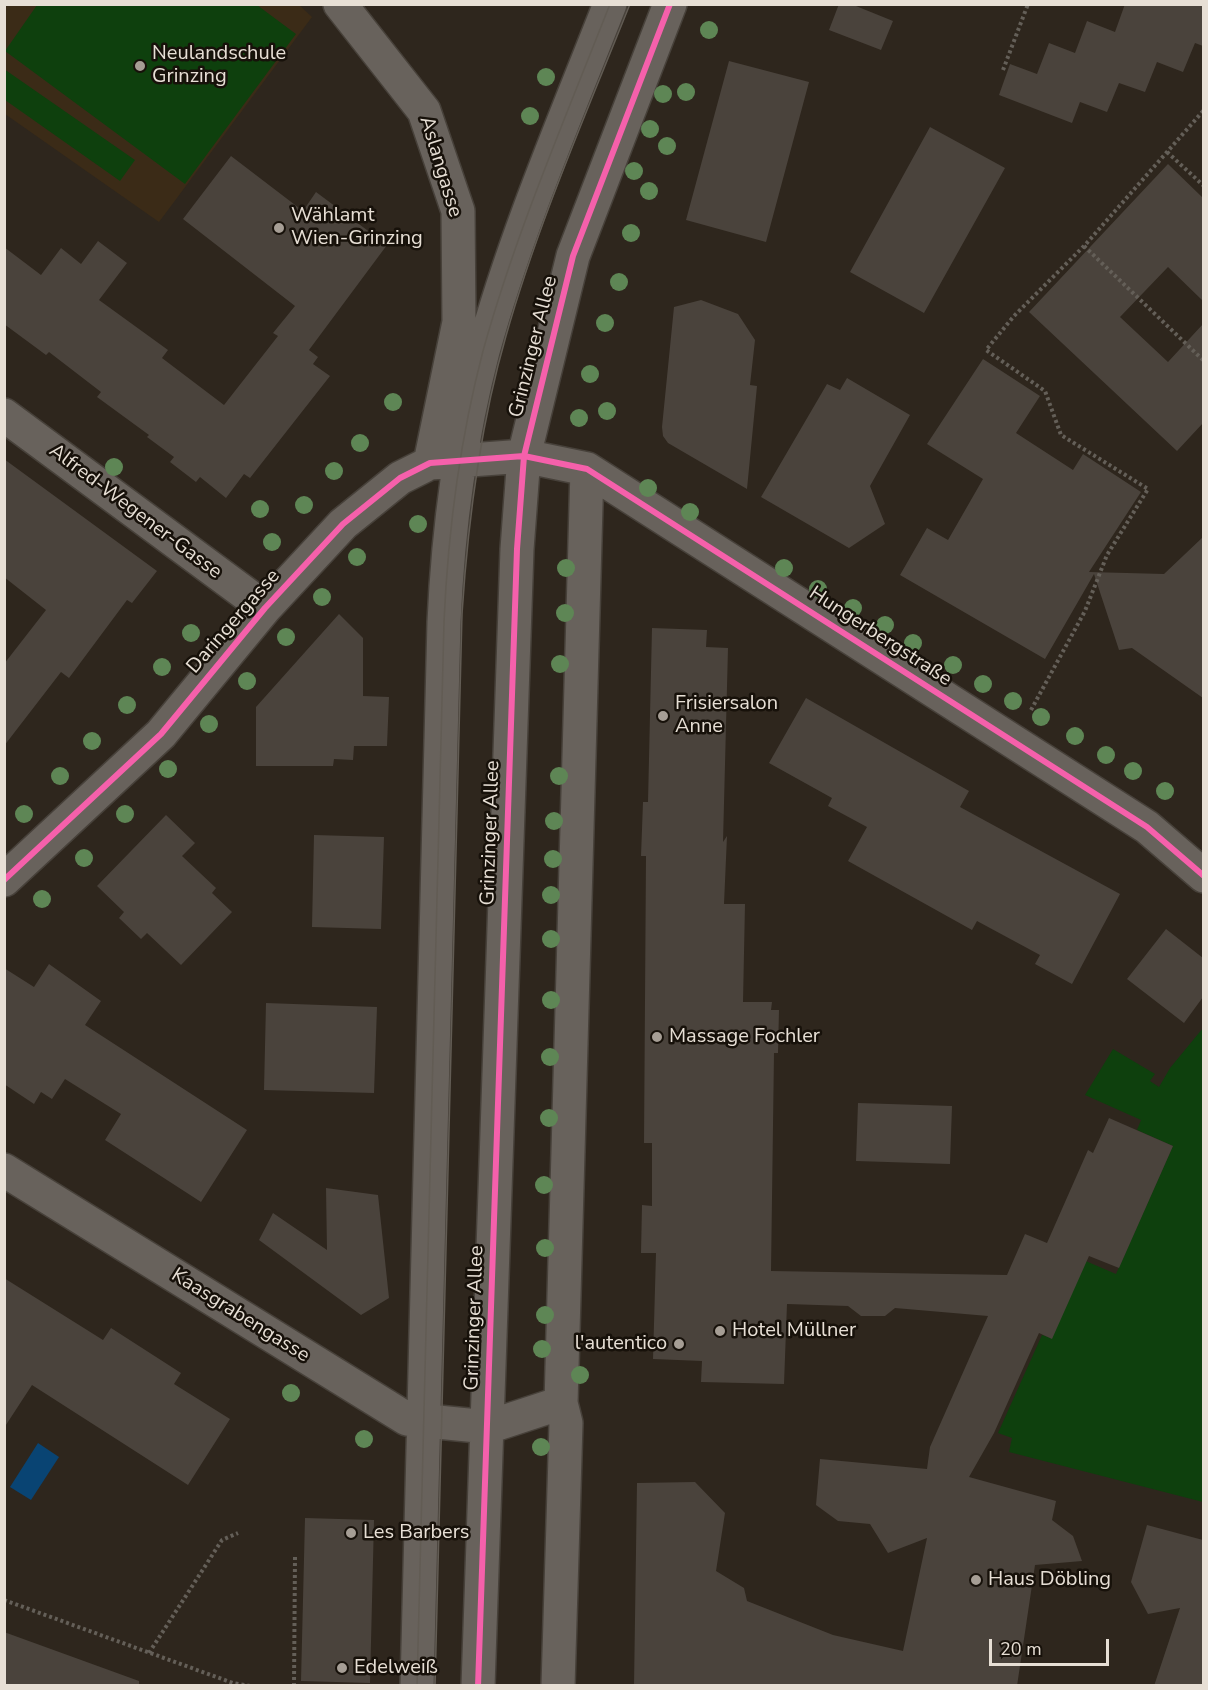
<!DOCTYPE html>
<meta charset="utf-8">
<style>
body{margin:0}
#map{position:relative;width:1208px;height:1690px;overflow:hidden;background:#2e261d;font-family:"Nunito Sans",sans-serif}
canvas{display:block}
.frame{position:absolute;inset:0;border:6px solid #e7dfd5;pointer-events:none}
.scale{position:absolute;left:989px;top:1639px;width:120px;height:27px;box-sizing:border-box;border:3px solid #e7dfd5;border-top:0;padding-left:8px;font-size:18px;line-height:21px;white-space:nowrap;color:#e7dfd5;-webkit-text-stroke:4px #17110a;paint-order:stroke}
</style>
<div id="map">
<canvas width="1208" height="1690"></canvas>
<div class="frame"></div>
<div class="scale">20 m</div>
</div>
<script>
const g = document.querySelector('canvas').getContext('2d');
g.lineJoin = 'round';
function fillPath(path, color) { g.fillStyle = color; g.fill(path, 'evenodd'); }
function strokePath(path, color, width, dash) { g.strokeStyle = color; g.lineWidth = width; g.lineCap = dash ? 'butt' : 'round'; g.setLineDash(dash || []); g.stroke(path); }
function label(font, color, halo, rows, align = 'center') {
  g.font = font + ' "Nunito Sans",sans-serif'; g.lineWidth = 5; g.setLineDash([]); g.textBaseline = 'middle'; g.strokeStyle = halo; g.fillStyle = color; for (const [text, x, y, turn = 0] of rows) {
    g.save(); g.translate(x, y); g.rotate((+turn || 0) * Math.PI / 180); g.textAlign = isNaN(turn) ? turn : align; if (halo) g.strokeText(text, 0, 0); g.fillText(text, 0, 0); g.restore();
  }
}
const built = new Path2D(`
 M 298,4 L 312,17 L 159,222 L 5,114 L 5,5 Z`);
const green = new Path2D(`
 M 37,5 L 257,5 L 296,34 L 185,184 L 5,51 Z
 M 4,69 L 135,160 L 120,181 L 5,100 Z
 M 1203,1028 L 1203,1502 L 1009,1452 L 1012,1438 L 998,1433 L 1042,1335 L 1051,1338 L 1074,1256 L 1116,1274 L 1173,1146 L 1137,1130 L 1141,1120 L 1085,1095 L 1113,1049 L 1155,1074 L 1150,1081 L 1159,1087 L 1170,1068 Z`);
const water = new Path2D(`
 M 38,1443 L 59,1457 L 31,1500 L 10,1487 Z`);
const building = new Path2D(`
 M 839,4 L 851,4 L 893,21 L 881,50 L 829,30 Z
 M 1125,4 L 1203,4 L 1203,46 L 1195,43 L 1183,72 L 1157,62 L 1145,92 L 1119,83 L 1107,112 L 1080,102 L 1072,123 L 999,95 L 1010,64 L 1037,74 L 1049,43 L 1075,53 L 1087,21 L 1115,32 Z
 M 729,61 L 809,82 L 766,242 L 686,220 Z
 M 930,127 L 1005,168 L 924,313 L 850,272 Z
 M 231,156 L 303,211 L 316,192 L 387,245 L 309,350 L 318,357 L 313,364 L 330,376 L 250,478 L 244,474 L 226,498 L 200,477 L 196,482 L 170,462 L 174,457 L 147,437 L 149,435 L 97,397 L 101,392 L 49,352 L 46,355 L 4,324 L 4,247 L 41,275 L 61,248 L 81,264 L 98,241 L 127,263 L 99,300 L 168,350 L 162,358 L 224,405 L 278,336 L 273,333 L 295,306 L 183,219 Z
 M 1168,164 L 1203,198 L 1203,301 L 1168,267 L 1120,317 L 1168,362 L 1203,324 L 1203,423 L 1177,451 L 1029,312 Z
 M 701,300 L 738,314 L 755,340 L 750,385 L 757,386 L 747,489 L 668,443 L 663,436 L 662,427 L 674,307 Z
 M 983,359 L 1040,396 L 1016,433 L 1073,470 L 1083,454 L 1141,492 L 1089,572 L 1164,574 L 1203,537 L 1203,698 L 1132,648 L 1119,650 L 1094,574 L 1045,659 L 900,575 L 927,528 L 948,540 L 983,479 L 927,444 Z
 M 847,378 L 910,415 L 870,486 L 885,524 L 849,548 L 761,497 L 827,384 L 840,390 Z
 M 4,459 L 157,571 L 132,603 L 127,600 L 69,678 L 61,672 L 4,746 L 4,664 L 46,610 L 4,577 Z
 M 339,614 L 363,638 L 363,696 L 389,697 L 387,746 L 354,746 L 353,760 L 334,759 L 333,766 L 256,766 L 256,707 Z
 M 652,628 L 707,630 L 706,647 L 728,648 L 723,842 L 727,836 L 724,904 L 745,904 L 743,1002 L 772,1002 L 771,1010 L 779,1010 L 778,1053 L 774,1053 L 771,1271 L 1007,1275 L 1025,1234 L 1047,1243 L 1088,1150 L 1093,1153 L 1109,1118 L 1173,1146 L 1119,1268 L 1089,1256 L 1052,1339 L 1039,1333 L 994,1433 L 969,1477 L 1056,1501 L 1052,1520 L 1073,1536 L 1082,1561 L 1035,1565 L 1017,1686 L 634,1686 L 637,1483 L 695,1482 L 725,1513 L 716,1571 L 744,1588 L 747,1601 L 833,1635 L 903,1651 L 927,1538 L 888,1553 L 870,1524 L 838,1521 L 816,1505 L 820,1459 L 927,1469 L 930,1447 L 988,1316 L 895,1308 L 885,1316 L 861,1316 L 848,1306 L 787,1304 L 784,1384 L 701,1382 L 702,1361 L 653,1359 L 656,1253 L 641,1253 L 642,1205 L 652,1206 L 652,1143 L 644,1143 L 646,856 L 641,856 L 643,802 L 648,802 Z
 M 806,698 L 969,791 L 960,807 L 1120,894 L 1072,984 L 1035,964 L 1040,955 L 977,921 L 972,930 L 848,861 L 867,827 L 828,806 L 832,798 L 769,763 Z
 M 166,815 L 195,843 L 182,856 L 216,888 L 212,893 L 232,912 L 181,965 L 147,933 L 141,939 L 119,918 L 124,912 L 97,886 Z
 M 314,835 L 384,837 L 381,929 L 312,927 Z
 M 1166,929 L 1203,958 L 1203,997 L 1184,1023 L 1127,979 Z
 M 49,964 L 101,1001 L 85,1025 L 247,1130 L 201,1202 L 105,1140 L 121,1114 L 65,1079 L 52,1099 L 41,1092 L 34,1104 L 4,1084 L 4,968 L 34,987 Z
 M 266,1003 L 377,1007 L 374,1093 L 264,1090 Z
 M 858,1103 L 952,1106 L 950,1164 L 856,1161 Z
 M 326,1188 L 378,1195 L 389,1298 L 361,1315 L 259,1240 L 273,1213 L 327,1250 Z
 M 4,1278 L 103,1340 L 111,1328 L 181,1373 L 174,1384 L 230,1419 L 188,1485 L 32,1385 L 4,1428 Z
 M 305,1518 L 374,1520 L 370,1683 L 301,1681 Z
 M 1147,1525 L 1203,1540 L 1203,1686 L 1154,1686 L 1180,1608 L 1148,1614 L 1131,1582 Z
 M 4,1632 L 139,1681 L 139,1686 L 4,1686 Z`);
const path = new Path2D(`
 M 1003,70 L 1028,4
 M 1167,152 L 1204,186
 M 1084,246 L 1204,361
 M 1031,710 L 1085,611 L 1107,555 L 1148,489 L 1061,435 L 1045,391 L 986,350 L 1014,316 L 1086,244 L 1204,110
 M 4,1600 L 233,1683 L 251,1686
 M 149,1653 L 222,1540 L 238,1533
 M 294,1686 L 295,1557`);
const minor = new Path2D(`
 M 340,4 L 424,111 L 458,211 L 459,322 L 430,463
 M 4,415 L 265,608
 M 4,880 L 161,734 L 265,608 L 343,524 L 400,478 L 430,463 L 524,456 L 587,469 L 1147,827 L 1204,876
 M 4,1170 L 407,1419 L 488,1427 L 561,1403
 M 417,1686 L 444,622 C 448,531 460,439 483,351 C 516,232 565,119 610,4
 M 478,1686 L 517,549 L 524,456 L 573,256 L 670,4
 M 558,1686 L 566,1423 L 561,1403 L 587,469`);
const tram = new Path2D(`
 M 417,1686 L 444,622 C 448,531 460,439 483,351 C 516,232 565,119 610,4
 M 435,1686 L 462,614 C 468,520 480,426 506,336 C 538,223 586,114 630,4`);
const cycleway = new Path2D(`
 M 4,880 L 161,734 L 265,608 L 343,524 L 400,478 L 430,463 L 524,456 L 587,469 L 1147,827 L 1204,876
 M 478,1686 L 517,549 L 524,456 L 573,256 L 670,4`);
const trees = [
 [709,30],
 [546,77],
 [686,92],
 [663,94],
 [530,116],
 [650,129],
 [667,146],
 [634,171],
 [649,191],
 [631,233],
 [619,282],
 [605,323],
 [590,374],
 [393,402],
 [607,411],
 [579,418],
 [360,443],
 [114,467],
 [334,471],
 [648,488],
 [304,505],
 [260,509],
 [690,512],
 [418,524],
 [272,542],
 [357,557],
 [566,568],
 [784,568],
 [818,589],
 [322,597],
 [853,608],
 [565,613],
 [885,625],
 [191,633],
 [286,637],
 [913,643],
 [560,664],
 [953,665],
 [162,667],
 [247,681],
 [983,684],
 [1013,701],
 [127,705],
 [1041,717],
 [209,724],
 [1075,736],
 [92,741],
 [1106,755],
 [168,769],
 [1133,771],
 [60,776],
 [559,776],
 [1165,791],
 [24,814],
 [125,814],
 [554,821],
 [84,858],
 [553,859],
 [551,895],
 [42,899],
 [551,939],
 [551,1000],
 [550,1057],
 [549,1118],
 [544,1185],
 [545,1248],
 [545,1315],
 [542,1349],
 [580,1375],
 [291,1393],
 [364,1439],
 [541,1447]
];
const markers = [
 [140,66,6,"#a69e95"],
 [279,228,6,"#a69e95"],
 [663,716,6,"#a69e95"],
 [657,1037,6,"#a69e95"],
 [720,1331,6,"#a69e95"],
 [679,1344,6,"#a69e95"],
 [351,1533,6,"#a69e95"],
 [976,1580,6,"#a69e95"],
 [342,1668,6,"#a69e95"]
];
const poiNames = [
 ["Neulandschule",152,54],
 ["Grinzing",152,77],
 ["Wählamt",291,216],
 ["Wien-Grinzing",291,239],
 ["Frisiersalon",675,704],
 ["Anne",675,727],
 ["Massage Fochler",669,1037],
 ["Hotel Müllner",732,1331],
 ["l'autentico",667,1344,"right"],
 ["Les Barbers",363,1533],
 ["Haus Döbling",988,1580],
 ["Edelweiß",354,1668]
];
const streetNames = [
 ["Aslangasse",440,167,73],
 ["Grinzinger Allee",534,347,-76],
 ["Alfred-Wegener-Gasse",135,512,37],
 ["Daringergasse",234,622,-49],
 ["Hungerbergstraße",880,637,33],
 ["Grinzinger Allee",491,833,-88],
 ["Kaasgrabengasse",240,1316,32],
 ["Grinzinger Allee",475,1318,-88]
];
fillPath(built, '#3b2b17');
fillPath(green, '#0e400d');
fillPath(water, '#094473');
fillPath(building, '#4a433c');
strokePath(minor, '#47413a', 36);
strokePath(path, '#645f58', 4, [3, 3]);
strokePath(minor, '#68625c', 33);
strokePath(tram, '#625c54', 1.5);
strokePath(cycleway, '#f560ab', 6);
g.fillStyle = '#5e8655';
for (const [x, y] of trees) { g.beginPath(); g.arc(x, y, 9, 0, 2 * Math.PI); g.fill(); }
for (const [x, y, r, color] of markers) { const dot = new Path2D(); dot.arc(x, y, r, 0, 2 * Math.PI); g.fillStyle = color; g.fill(dot); strokePath(dot, '#17110a', 2); }
label('20px', '#e7dfd5', '#17110a', poiNames, 'left');
label('20px', '#e7dfd5', '#17110a', streetNames);
</script>
